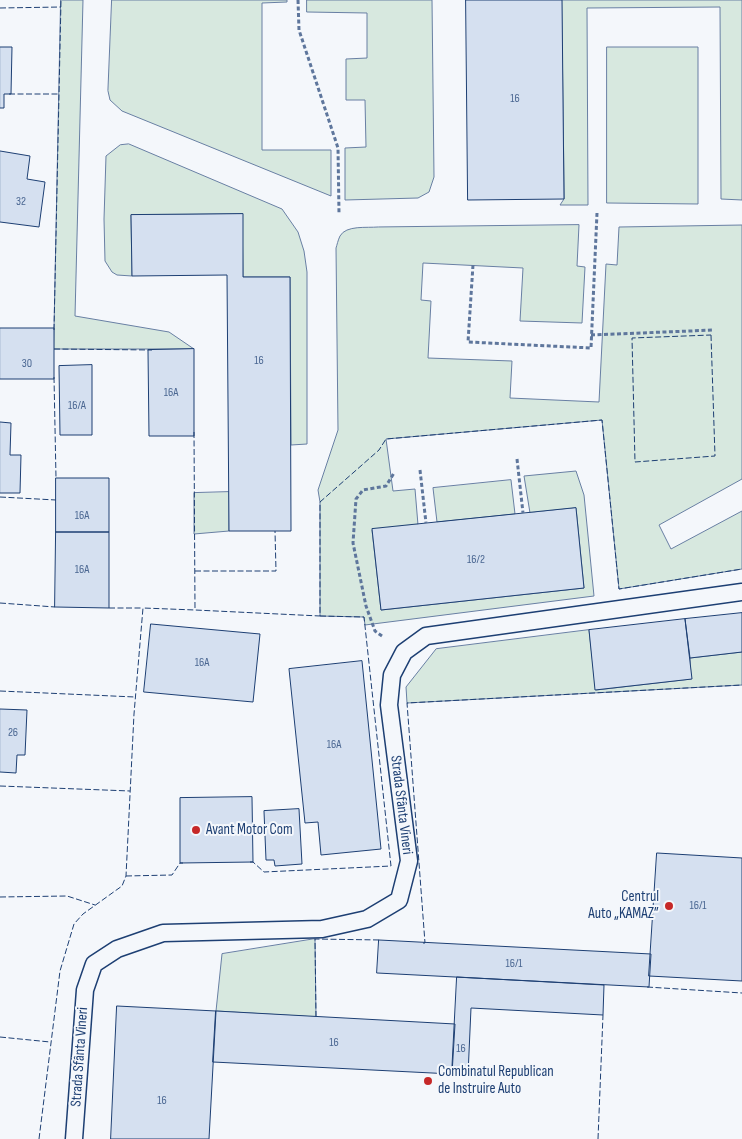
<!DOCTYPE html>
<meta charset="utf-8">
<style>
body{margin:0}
canvas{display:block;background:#f4f7fb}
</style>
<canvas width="742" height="1139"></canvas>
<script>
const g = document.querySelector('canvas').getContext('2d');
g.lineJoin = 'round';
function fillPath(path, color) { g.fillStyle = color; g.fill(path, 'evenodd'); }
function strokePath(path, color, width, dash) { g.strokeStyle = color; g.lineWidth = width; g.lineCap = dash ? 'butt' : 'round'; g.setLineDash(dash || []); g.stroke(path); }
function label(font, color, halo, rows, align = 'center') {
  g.font = font + ' "Sofia Sans Condensed",sans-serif'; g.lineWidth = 4; g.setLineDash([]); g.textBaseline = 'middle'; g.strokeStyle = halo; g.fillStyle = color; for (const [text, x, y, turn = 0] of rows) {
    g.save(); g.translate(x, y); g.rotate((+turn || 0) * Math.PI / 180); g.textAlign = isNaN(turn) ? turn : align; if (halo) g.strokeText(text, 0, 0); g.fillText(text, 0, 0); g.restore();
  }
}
const green = new Path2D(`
 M 61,0 L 83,0 L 75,316 L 169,332 L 194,349 L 54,349 Z
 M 112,0 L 287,0 L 287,2 L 262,3 L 262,150 L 331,150 L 331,196 L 122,111 L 110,100 L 108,91 Z
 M 307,0 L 432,0 L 434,177 L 429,192 L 418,198 L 345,200 L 345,148 L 366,147 L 365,100 L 346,100 L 346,59 L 367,58 L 367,13 L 307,12 Z
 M 562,0 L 742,0 L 742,200 L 721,199 L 720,7 L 587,8 L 588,205 L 560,205 L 564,199 Z
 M 607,47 L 698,47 L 698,204 L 607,203 Z
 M 129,144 L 282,209 L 298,232 L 304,251 L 307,272 L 307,444 L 291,445 L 290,277 L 243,277 L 242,214 L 131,215 L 132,276 L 117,275 L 112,272 L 105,261 L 104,219 L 106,156 L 120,145 Z
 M 579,225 L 577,266 L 585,267 L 582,323 L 520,321 L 523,268 L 423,263 L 421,300 L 431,301 L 428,358 L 512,361 L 510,398 L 599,402 L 606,264 L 617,265 L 619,227 L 742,225 L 742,479 L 659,525 L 671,549 L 742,511 L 742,569 L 619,589 L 602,420 L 386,439 L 393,491 L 415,489 L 418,525 L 372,530 L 381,610 L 584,588 L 576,508 L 530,513 L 524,476 L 576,471 L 584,495 L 594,596 L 365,625 L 364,617 L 320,616 L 320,502 L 318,490 L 338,430 L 336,248 C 337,245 338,240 340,236 C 346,225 367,228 378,227 Z
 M 511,480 L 515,514 L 437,522 L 433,488 Z
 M 229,492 L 229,531 L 194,534 L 194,493 Z
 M 589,630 L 596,690 L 691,679 L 690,658 L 742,652 L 742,685 L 407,703 L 406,687 L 436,649 Z
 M 315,939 L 316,1017 L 216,1011 L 222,954 Z`);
const building = new Path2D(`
 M 466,0 L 562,0 L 564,199 L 468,200 Z
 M 0,47 L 12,47 L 11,94 L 4,94 L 4,108 L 0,108 Z
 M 0,151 L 30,156 L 27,179 L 45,182 L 39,227 L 0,222 Z
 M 243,214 L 243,277 L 290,277 L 291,531 L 229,531 L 227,275 L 132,276 L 131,215 Z
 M 0,328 L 54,328 L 54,379 L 0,379 Z
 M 194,349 L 194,436 L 149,436 L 148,350 Z
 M 92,365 L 92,435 L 60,435 L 59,366 Z
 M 0,422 L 11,423 L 10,455 L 21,455 L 20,493 L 0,493 Z
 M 56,478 L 109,478 L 109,532 L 56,532 Z
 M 576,508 L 584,588 L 381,610 L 372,529 Z
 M 56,532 L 109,532 L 109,608 L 55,607 Z
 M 742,613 L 742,652 L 690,658 L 685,619 Z
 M 685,619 L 692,679 L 595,690 L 589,630 Z
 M 151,624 L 260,634 L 253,702 L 144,692 Z
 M 362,661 L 381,849 L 321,855 L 318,822 L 305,823 L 289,669 Z
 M 0,709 L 27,710 L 25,755 L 17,755 L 16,773 L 0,772 Z
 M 252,797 L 253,862 L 180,863 L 180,798 Z
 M 299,809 L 302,864 L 275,866 L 274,860 L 266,860 L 264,811 Z
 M 657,853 L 742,858 L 742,981 L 649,976 Z
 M 379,940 L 651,954 L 649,987 L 377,973 Z
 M 457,977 L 604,985 L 603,1015 L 471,1008 L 468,1075 L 452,1074 Z
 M 117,1006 L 216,1011 L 209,1139 L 111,1139 Z
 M 216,1011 L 455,1024 L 452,1074 L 213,1062 Z`);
const path = new Path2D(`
 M 298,0 L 299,30 L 338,148 L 339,213
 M 473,265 L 468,342 L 591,348 L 597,213
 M 591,335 L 714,330
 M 517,459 L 523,513
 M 420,470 L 426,523
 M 382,636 L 375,631 L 366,606 L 353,543 L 356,499 L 363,490 L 386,486 L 394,473`);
const lane = new Path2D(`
 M 74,1139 L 85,990 L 94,964 L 117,949 L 163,933 L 322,929 L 367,919 L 399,900 L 409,861 L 389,705 L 392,675 L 404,652 L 426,636 L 742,592`);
const fence = new Path2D(`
 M 0,8 L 61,7
 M 9,94 L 59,94
 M 54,330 L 61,0
 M 711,335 L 715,456 L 635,462 L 632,338 Z
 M 54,349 L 152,350
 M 54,377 L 56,478
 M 194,432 L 195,610
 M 0,497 L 56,500
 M 195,571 L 276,571 L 275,531
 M 0,603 L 55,607
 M 109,608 L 143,608
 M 0,691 L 135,697
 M 0,786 L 130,791
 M 250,862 L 253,862 L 264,872 L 391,866 L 364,617 L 320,616
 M 126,876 L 172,875 L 180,863 L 183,863
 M 0,897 L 67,896 L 95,905
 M 423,943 L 425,943 L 407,703 L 742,685
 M 647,987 L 742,993
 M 316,1017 L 315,939 L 381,940
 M 0,1037 L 50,1042
 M 39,1139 L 60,971 L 74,924 L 83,914 L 122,886 L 126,876 L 134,714 L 143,608 L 195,610 L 320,616 L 320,502 L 379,450 L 386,439 L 602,420 L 619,589 L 742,569
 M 598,1139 L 603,1015`);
const markers = [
 [196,830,5,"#c62828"],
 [669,906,5,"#c62828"],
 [428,1081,5,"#c62828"]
];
const numberNames = [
 ["16",515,99],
 ["32",21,202],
 ["16",259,361],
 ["30",27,364],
 ["16A",171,393],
 ["16/A",77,406],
 ["16A",82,516],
 ["16/2",476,560],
 ["16A",82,570],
 ["16A",202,663],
 ["26",13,733],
 ["16A",334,745],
 ["16/1",698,906],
 ["16/1",514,964],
 ["16",334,1043],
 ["16",461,1049],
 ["16",162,1101]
];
const streetNames = [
 ["Strada Sfânta Vineri",401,805,83],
 ["Strada Sfânta Vineri",80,1057,-86]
];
const poiNames = [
 ["Avant Motor Com",206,830],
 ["Centrul",659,897,"right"],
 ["Auto „KAMAZ”",659,914,"right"],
 ["Combinatul Republican",438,1072],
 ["de Instruire Auto",438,1089]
];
fillPath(green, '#d7e8df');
strokePath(green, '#687fa3', 1);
fillPath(building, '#d5e0f0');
strokePath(building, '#1d3f73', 1);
strokePath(lane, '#1d3f73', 19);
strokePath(path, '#5e769c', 3, [4, 2.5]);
strokePath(lane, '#f4f7fb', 16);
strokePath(fence, '#1d3f73', 1, [6, 2.5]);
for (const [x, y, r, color] of markers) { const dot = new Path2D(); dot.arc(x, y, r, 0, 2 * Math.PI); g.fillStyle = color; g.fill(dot); strokePath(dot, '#f4f7fb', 2); }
label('12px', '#4b6792', null, numberNames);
label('15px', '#1d3f73', '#f4f7fb', streetNames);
label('15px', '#1d3f73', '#f4f7fb', poiNames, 'left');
</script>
